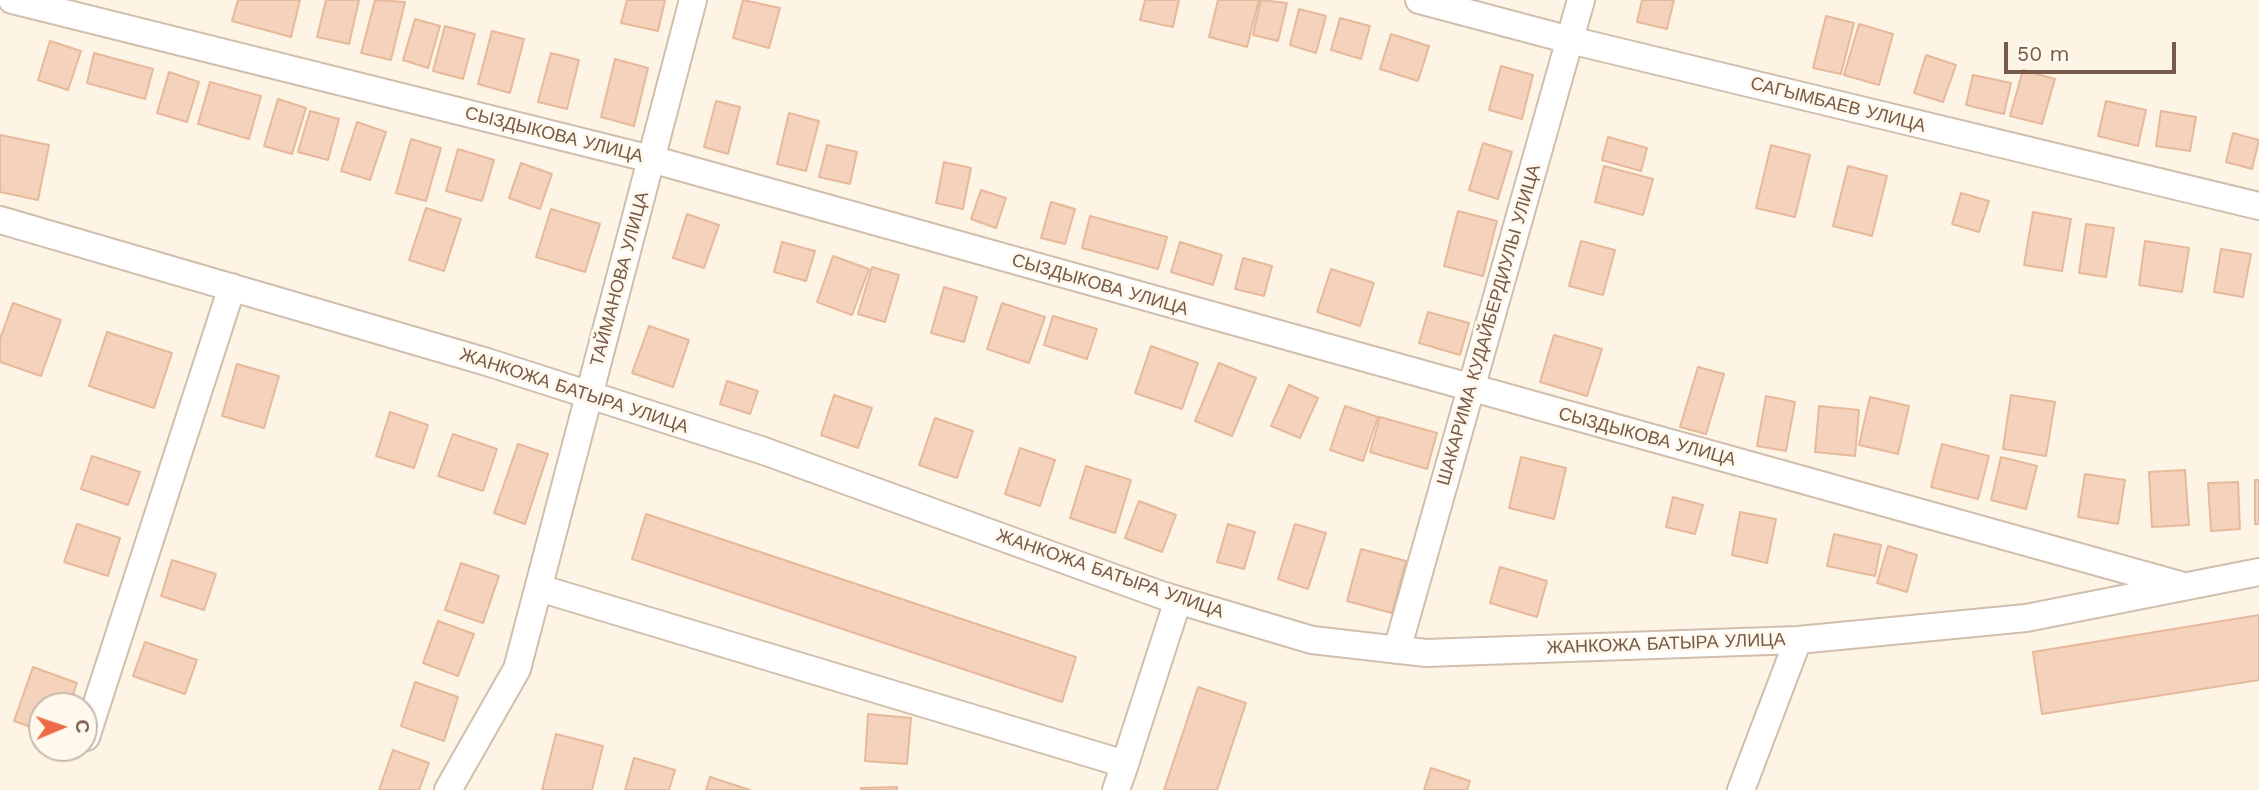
<!DOCTYPE html>
<meta charset="utf-8">
<style>
body{margin:0}
#map{position:relative;width:2259px;height:790px;overflow:hidden;background:#fdf4e5;font-family:"Work Sans",sans-serif}
canvas{display:block}
.north{position:absolute;left:28px;top:692px;width:70px;height:70px;box-sizing:border-box;background:#fff8ec;border:2px solid #c9b9ab;border-radius:50%;rotate:88deg;font-size:19px;font-weight:700;line-height:28px;text-align:center;color:#775a49}
.north::after{content:'';display:block;margin:auto;width:24px;height:32px;background:#eb6c46;clip-path:polygon(50% 0,100% 100%,50% 72%,0 100%)}
.scale{position:absolute;left:2004px;top:42px;width:172px;height:32px;box-sizing:border-box;border:4px solid #775a49;border-top:0;padding-left:9px;font-size:21px;line-height:24px;white-space:nowrap;color:#775a49;-webkit-text-stroke:5px #fff8ec;paint-order:stroke}
</style>
<div id="map">
<canvas width="2259" height="790"></canvas>
<div class="north">С</div>
<div class="scale">50 m</div>
</div>
<script>
const g = document.querySelector('canvas').getContext('2d');
g.lineJoin = 'round';
function fillPath(path, color) { g.fillStyle = color; g.fill(path, 'evenodd'); }
function strokePath(path, color, width, dash) { g.strokeStyle = color; g.lineWidth = width; g.lineCap = dash ? 'butt' : 'round'; g.setLineDash(dash || []); g.stroke(path); }
function label(font, color, halo, rows, align = 'center') {
  g.font = font + ' "Work Sans",sans-serif'; g.lineWidth = 6; g.setLineDash([]); g.textBaseline = 'middle'; g.strokeStyle = halo; g.fillStyle = color; for (const [text, x, y, turn = 0] of rows) {
    g.save(); g.translate(x, y); g.rotate((+turn || 0) * Math.PI / 180); g.textAlign = isNaN(turn) ? turn : align; if (halo) g.strokeText(text, 0, 0); g.fillText(text, 0, 0); g.restore();
  }
}
const building = new Path2D(`
 M 238,0 L 300,0 L 291,37 L 232,21 Z
 M 326,0 L 359,0 L 349,44 L 317,37 Z
 M 375,0 L 405,2 L 391,60 L 361,53 Z
 M 627,0 L 665,0 L 658,31 L 621,23 Z
 M 743,0 L 780,8 L 769,48 L 733,38 Z
 M 1145,0 L 1179,0 L 1173,27 L 1140,20 Z
 M 1218,0 L 1259,0 L 1247,47 L 1209,37 Z
 M 1261,0 L 1287,3 L 1278,41 L 1253,35 Z
 M 1642,0 L 1674,0 L 1667,29 L 1637,22 Z
 M 1299,9 L 1326,16 L 1316,53 L 1290,45 Z
 M 1826,16 L 1854,23 L 1841,74 L 1813,68 Z
 M 1340,18 L 1370,26 L 1361,59 L 1331,50 Z
 M 415,19 L 440,26 L 428,68 L 403,60 Z
 M 1859,24 L 1893,34 L 1879,85 L 1844,75 Z
 M 445,26 L 475,34 L 463,79 L 433,71 Z
 M 492,31 L 524,39 L 510,93 L 478,84 Z
 M 1391,34 L 1429,46 L 1418,81 L 1380,69 Z
 M 50,41 L 81,51 L 68,90 L 38,80 Z
 M 94,53 L 153,69 L 145,99 L 87,83 Z
 M 551,53 L 579,60 L 567,109 L 538,102 Z
 M 1926,55 L 1956,65 L 1943,102 L 1914,93 Z
 M 615,59 L 648,68 L 634,126 L 601,117 Z
 M 1501,66 L 1533,75 L 1522,119 L 1489,110 Z
 M 2023,70 L 2055,79 L 2042,124 L 2010,116 Z
 M 169,72 L 199,82 L 187,122 L 157,113 Z
 M 1973,75 L 2011,83 L 2004,114 L 1966,105 Z
 M 210,82 L 261,96 L 249,139 L 198,124 Z
 M 278,99 L 306,108 L 292,154 L 264,146 Z
 M 716,101 L 740,107 L 728,154 L 704,147 Z
 M 2106,101 L 2146,110 L 2138,146 L 2098,136 Z
 M 310,111 L 339,119 L 328,160 L 298,152 Z
 M 2161,111 L 2196,117 L 2190,151 L 2156,146 Z
 M 789,113 L 819,121 L 806,171 L 777,164 Z
 M 357,122 L 386,132 L 370,180 L 341,171 Z
 M 2233,133 L 2259,140 L 2252,169 L 2226,162 Z
 M 0,135 L 49,145 L 38,200 L 0,192 Z
 M 1608,137 L 1647,148 L 1641,171 L 1602,160 Z
 M 411,139 L 441,148 L 426,201 L 396,193 Z
 M 1483,143 L 1512,152 L 1498,199 L 1469,190 Z
 M 827,145 L 857,152 L 850,184 L 819,177 Z
 M 1771,145 L 1810,155 L 1795,217 L 1756,208 Z
 M 458,149 L 494,160 L 482,201 L 446,191 Z
 M 944,162 L 971,168 L 963,209 L 936,203 Z
 M 521,163 L 552,174 L 540,209 L 509,198 Z
 M 1604,166 L 1653,179 L 1643,215 L 1595,202 Z
 M 1848,166 L 1887,176 L 1872,236 L 1833,226 Z
 M 981,190 L 1006,198 L 996,228 L 971,219 Z
 M 1961,193 L 1989,201 L 1979,232 L 1952,224 Z
 M 1051,202 L 1075,209 L 1065,244 L 1041,238 Z
 M 426,208 L 461,219 L 444,271 L 409,260 Z
 M 551,209 L 600,224 L 585,272 L 536,257 Z
 M 1458,211 L 1497,221 L 1483,276 L 1444,266 Z
 M 2033,212 L 2071,219 L 2062,271 L 2024,265 Z
 M 687,214 L 719,225 L 704,268 L 673,258 Z
 M 1090,216 L 1167,237 L 1158,269 L 1082,248 Z
 M 2086,224 L 2114,228 L 2106,277 L 2079,273 Z
 M 1581,241 L 1615,250 L 1603,295 L 1569,286 Z
 M 2145,241 L 2189,248 L 2182,292 L 2139,285 Z
 M 782,242 L 815,251 L 806,281 L 774,272 Z
 M 1180,242 L 1222,255 L 1213,285 L 1171,272 Z
 M 2221,249 L 2251,254 L 2243,297 L 2214,292 Z
 M 833,256 L 869,269 L 852,315 L 817,302 Z
 M 1243,258 L 1272,266 L 1264,296 L 1235,289 Z
 M 872,267 L 899,275 L 885,322 L 858,314 Z
 M 1331,269 L 1374,283 L 1360,326 L 1317,312 Z
 M 944,287 L 977,297 L 964,342 L 931,333 Z
 M 13,303 L 61,320 L 41,376 L 0,362 L 0,339 Z
 M 1002,303 L 1045,317 L 1029,363 L 987,349 Z
 M 1428,312 L 1469,323 L 1460,355 L 1419,343 Z
 M 1053,316 L 1097,329 L 1087,359 L 1044,345 Z
 M 649,326 L 689,340 L 673,387 L 632,373 Z
 M 107,332 L 172,353 L 154,408 L 89,386 Z
 M 1554,335 L 1602,349 L 1587,396 L 1540,382 Z
 M 1151,346 L 1198,363 L 1182,409 L 1135,393 Z
 M 1219,363 L 1256,378 L 1232,436 L 1195,421 Z
 M 237,364 L 279,376 L 264,428 L 222,416 Z
 M 1698,367 L 1724,374 L 1706,434 L 1680,427 Z
 M 727,381 L 758,391 L 750,414 L 720,404 Z
 M 1289,385 L 1318,398 L 1300,438 L 1271,426 Z
 M 834,395 L 872,408 L 858,448 L 821,435 Z
 M 2011,395 L 2055,402 L 2046,456 L 2003,449 Z
 M 1766,396 L 1795,402 L 1786,451 L 1757,446 Z
 M 1870,397 L 1909,406 L 1898,454 L 1859,445 Z
 M 1345,406 L 1378,417 L 1363,461 L 1330,450 Z
 M 1819,406 L 1859,410 L 1855,456 L 1815,452 Z
 M 390,412 L 428,425 L 414,468 L 376,456 Z
 M 1380,417 L 1437,433 L 1427,469 L 1370,452 Z
 M 935,418 L 973,431 L 957,478 L 919,465 Z
 M 453,434 L 497,449 L 483,491 L 438,476 Z
 M 518,444 L 548,454 L 525,524 L 494,513 Z
 M 1942,444 L 1989,456 L 1978,499 L 1931,487 Z
 M 1020,448 L 1055,460 L 1040,506 L 1005,494 Z
 M 92,456 L 140,472 L 128,505 L 81,489 Z
 M 1521,457 L 1566,468 L 1554,519 L 1509,508 Z
 M 2001,457 L 2037,466 L 2026,509 L 1991,500 Z
 M 1086,466 L 1131,480 L 1115,533 L 1070,518 Z
 M 2185,470 L 2189,525 L 2152,527 L 2149,472 Z
 M 2085,474 L 2125,480 L 2118,524 L 2078,517 Z
 M 2255,480 L 2259,480 L 2259,524 L 2255,524 Z
 M 2238,482 L 2240,529 L 2211,531 L 2208,483 Z
 M 1673,497 L 1703,505 L 1695,534 L 1666,527 Z
 M 1139,501 L 1176,515 L 1162,552 L 1125,538 Z
 M 1740,512 L 1776,519 L 1767,563 L 1732,555 Z
 M 646,514 L 1076,657 L 1062,702 L 632,559 Z
 M 77,524 L 120,538 L 108,576 L 64,562 Z
 M 1228,524 L 1255,532 L 1244,569 L 1217,562 Z
 M 1295,524 L 1326,533 L 1308,589 L 1278,579 Z
 M 1834,534 L 1881,545 L 1875,576 L 1827,566 Z
 M 1888,546 L 1917,555 L 1907,592 L 1877,583 Z
 M 1361,549 L 1406,561 L 1392,613 L 1347,601 Z
 M 172,560 L 216,574 L 204,610 L 161,596 Z
 M 461,563 L 499,576 L 483,623 L 445,610 Z
 M 1500,567 L 1547,581 L 1537,617 L 1490,603 Z
 M 2259,615 L 2259,680 L 2042,714 L 2033,652 Z
 M 438,621 L 474,634 L 458,676 L 423,663 Z
 M 145,642 L 197,660 L 185,694 L 133,676 Z
 M 33,667 L 77,683 L 69,706 L 42,706 L 42,731 L 14,721 Z
 M 415,682 L 458,697 L 444,741 L 401,726 Z
 M 1198,687 L 1246,703 L 1217,790 L 1164,790 Z
 M 868,714 L 911,718 L 907,764 L 865,761 Z
 M 556,734 L 603,746 L 592,790 L 542,790 Z
 M 393,750 L 429,763 L 419,790 L 379,790 Z
 M 634,758 L 675,770 L 669,790 L 625,790 Z
 M 1431,768 L 1470,781 L 1467,790 L 1424,790 Z
 M 710,777 L 750,790 L 706,790 Z
 M 897,787 L 897,790 L 861,790 L 861,788 Z`);
const minor = new Path2D(`
 M 12,0 L 651,159 L 2180,585
 M 1419,0 L 1570,40 L 2259,206
 M 0,220 L 487,362 L 764,451 L 1164,596 L 1312,640 L 1426,653 L 1798,640 L 2026,618 L 2259,572
 M 539,588 L 1125,764 L 1178,600
 M 1397,650 L 1581,0
 M 86,737 L 232,287
 M 448,790 L 517,669 L 693,0
 M 1116,790 L 1125,764
 M 1741,790 L 1798,640`);
const streetNames = [
 ["САГЫМБАЕВ УЛИЦА",1838,105,14],
 ["СЫЗДЫКОВА УЛИЦА",554,135,14],
 ["ТАЙМАНОВА УЛИЦА",620,279,-75],
 ["СЫЗДЫКОВА УЛИЦА",1100,285,16],
 ["ШАКАРИМА КУДАЙБЕРДИУЛЫ УЛИЦА",1489,325,-74],
 ["ЖАНКОЖА БАТЫРА УЛИЦА",574,391,18],
 ["СЫЗДЫКОВА УЛИЦА",1647,437,15],
 ["ЖАНКОЖА БАТЫРА УЛИЦА",1110,574,19],
 ["ЖАНКОЖА БАТЫРА УЛИЦА",1666,644,-2]
];
fillPath(building, '#f4d2bc');
strokePath(building, '#e7b99b', 2);
strokePath(minor, '#d1bead', 30);
strokePath(minor, '#fff', 26);
label('18px', '#775a49', '#fff8ec', streetNames);
</script>
